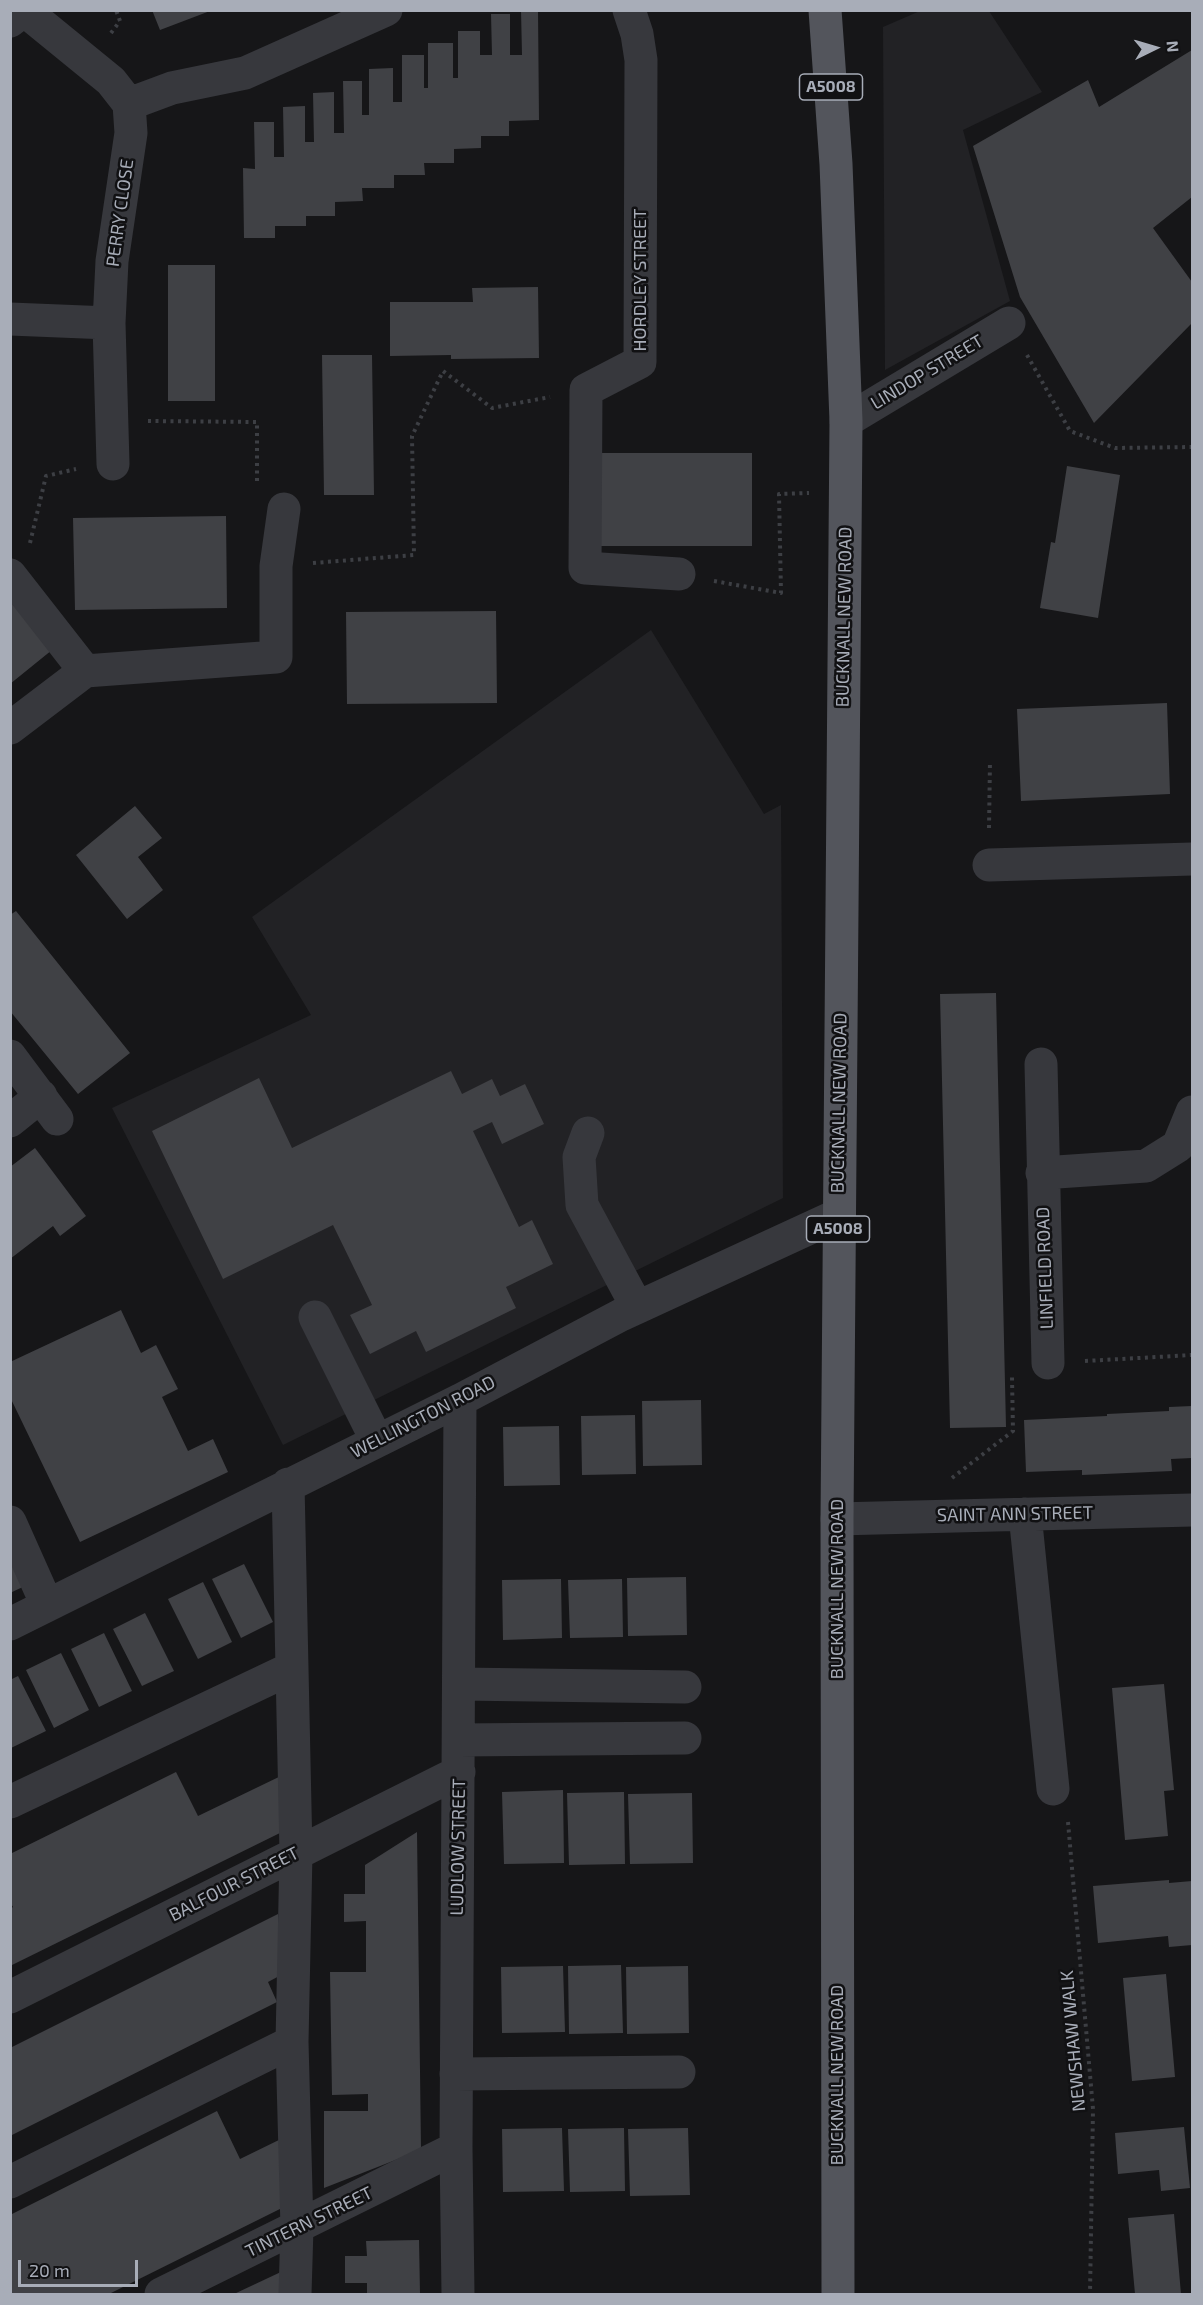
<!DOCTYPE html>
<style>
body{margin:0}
#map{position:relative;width:1203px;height:2305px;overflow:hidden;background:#161618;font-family:"Exo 2",sans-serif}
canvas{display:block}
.frame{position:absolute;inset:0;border:12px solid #a8adb8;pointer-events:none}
.north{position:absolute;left:1125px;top:18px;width:60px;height:60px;-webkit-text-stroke:4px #111113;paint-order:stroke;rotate:85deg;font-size:16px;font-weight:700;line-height:24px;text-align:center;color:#a8adb8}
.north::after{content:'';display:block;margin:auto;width:21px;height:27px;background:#a8adb8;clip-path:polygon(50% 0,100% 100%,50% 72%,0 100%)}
.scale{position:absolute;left:18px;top:2260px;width:120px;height:27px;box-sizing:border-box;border:3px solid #a8adb8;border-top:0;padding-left:8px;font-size:18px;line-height:21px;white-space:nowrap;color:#a8adb8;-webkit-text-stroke:4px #111113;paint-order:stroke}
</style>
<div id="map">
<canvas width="1203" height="2305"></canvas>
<div class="frame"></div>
<div class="north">N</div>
<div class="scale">20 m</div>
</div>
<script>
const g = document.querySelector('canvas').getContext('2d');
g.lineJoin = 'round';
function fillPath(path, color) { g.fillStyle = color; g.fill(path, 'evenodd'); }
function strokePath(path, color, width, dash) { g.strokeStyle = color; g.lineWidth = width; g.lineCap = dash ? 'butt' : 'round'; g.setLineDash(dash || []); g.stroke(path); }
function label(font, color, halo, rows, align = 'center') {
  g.font = font + ' "Exo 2",sans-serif'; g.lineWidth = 5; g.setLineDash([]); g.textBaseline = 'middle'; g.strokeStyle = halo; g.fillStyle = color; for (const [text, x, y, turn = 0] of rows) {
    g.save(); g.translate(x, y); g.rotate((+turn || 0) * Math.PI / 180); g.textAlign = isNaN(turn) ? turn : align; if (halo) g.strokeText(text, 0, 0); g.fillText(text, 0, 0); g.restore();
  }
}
const built = new Path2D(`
 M 920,11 L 989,11 L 1042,92 L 963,130 L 1010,301 L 885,370 L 883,27 Z
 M 651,630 L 764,814 L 781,805 L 783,1198 L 283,1445 L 112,1108 L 311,1015 L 252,917 Z`);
const building = new Path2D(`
 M 152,10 L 210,10 L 210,11 L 160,30 Z
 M 521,10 L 538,10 L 539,120 L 509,121 L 509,136 L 481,136 L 481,148 L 454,149 L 454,163 L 424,163 L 425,175 L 394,175 L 394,188 L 362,188 L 363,201 L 335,202 L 335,216 L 306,216 L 306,226 L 275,226 L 275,238 L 244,238 L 243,168 L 255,169 L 254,122 L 274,122 L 274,157 L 284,157 L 283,107 L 305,106 L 305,142 L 314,142 L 313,93 L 334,92 L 334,133 L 344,133 L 343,81 L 362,81 L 362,115 L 369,115 L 369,69 L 393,68 L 393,102 L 402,102 L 402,55 L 424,55 L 424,88 L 428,88 L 428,43 L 453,43 L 453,78 L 458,78 L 458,31 L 480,31 L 480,55 L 492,55 L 491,14 L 510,14 L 510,55 L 522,55 Z
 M 1192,50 L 1192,197 L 1153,228 L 1192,282 L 1192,323 L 1094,423 L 1020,297 L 973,146 L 1088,80 L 1099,107 Z
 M 168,265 L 215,265 L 215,401 L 168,401 Z
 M 538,287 L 539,358 L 451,359 L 451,355 L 390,356 L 390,302 L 473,302 L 472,288 Z
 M 322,355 L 372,355 L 374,495 L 324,495 Z
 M 597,453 L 752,453 L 752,546 L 597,546 Z
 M 1067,466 L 1120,475 L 1098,618 L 1040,608 L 1051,542 L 1055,543 Z
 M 226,516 L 227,608 L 75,610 L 73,518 Z
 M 10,601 L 52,650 L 10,684 Z
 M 496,611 L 497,703 L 347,704 L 346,612 Z
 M 1167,703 L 1170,794 L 1021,801 L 1017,709 Z
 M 135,806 L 162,838 L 138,857 L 163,890 L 127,919 L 76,855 Z
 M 16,911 L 130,1053 L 78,1094 L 10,1011 L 10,915 Z
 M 996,993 L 1006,1427 L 950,1428 L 940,994 Z
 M 451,1071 L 462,1094 L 492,1079 L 500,1096 L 525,1084 L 544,1124 L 502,1144 L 492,1122 L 473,1131 L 519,1227 L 532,1220 L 553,1264 L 506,1287 L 516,1308 L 426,1352 L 416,1331 L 370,1354 L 350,1315 L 372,1305 L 333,1225 L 223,1279 L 152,1131 L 259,1078 L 292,1148 Z
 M 35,1148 L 86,1216 L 60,1236 L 53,1226 L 10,1259 L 10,1167 Z
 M 121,1310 L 141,1353 L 156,1345 L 178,1389 L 162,1397 L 188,1451 L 213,1439 L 228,1472 L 80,1542 L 10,1397 L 10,1362 Z
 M 701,1400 L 702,1465 L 643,1466 L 642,1401 Z
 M 1192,1406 L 1192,1458 L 1171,1459 L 1172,1471 L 1082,1475 L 1082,1470 L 1026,1472 L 1024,1420 L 1107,1416 L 1107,1414 L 1169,1411 L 1169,1407 Z
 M 635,1415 L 636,1474 L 582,1475 L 581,1416 Z
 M 559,1426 L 560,1485 L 504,1486 L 503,1427 Z
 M 10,1549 L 27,1585 L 10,1593 Z
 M 244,1564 L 273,1622 L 241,1638 L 212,1579 Z
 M 686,1577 L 687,1635 L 628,1636 L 627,1578 Z
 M 561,1579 L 562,1638 L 503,1640 L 502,1580 Z
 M 622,1579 L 623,1637 L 570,1638 L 568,1580 Z
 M 203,1582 L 232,1642 L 198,1659 L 168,1599 Z
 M 145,1613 L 174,1671 L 142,1686 L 113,1629 Z
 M 104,1633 L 132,1691 L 99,1707 L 71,1649 Z
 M 61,1653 L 89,1710 L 54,1728 L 26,1670 Z
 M 18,1676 L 46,1731 L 11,1748 L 10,1680 Z
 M 1164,1684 L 1174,1790 L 1164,1791 L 1168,1836 L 1125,1840 L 1112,1688 Z
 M 176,1772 L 198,1816 L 285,1774 L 284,1831 L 10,1966 L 10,1909 L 13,1907 L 10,1902 L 10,1854 Z
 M 563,1790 L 564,1863 L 504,1864 L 502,1792 Z
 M 624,1792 L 625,1864 L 569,1865 L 567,1793 Z
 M 692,1793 L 693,1863 L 630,1864 L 628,1794 Z
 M 417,1832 L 421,2150 L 324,2188 L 324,2111 L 368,2111 L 368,2094 L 332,2095 L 330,1972 L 366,1972 L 366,1921 L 344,1922 L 344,1894 L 365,1894 L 365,1865 Z
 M 1169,1880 L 1169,1883 L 1192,1881 L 1192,1945 L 1169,1947 L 1168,1936 L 1098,1943 L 1093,1886 Z
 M 278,1914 L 283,1974 L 268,1982 L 277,2002 L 10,2136 L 10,2048 Z
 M 621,1965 L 623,2033 L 569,2034 L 568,1966 Z
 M 563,1966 L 565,2032 L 502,2033 L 501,1967 Z
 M 688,1966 L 689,2033 L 627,2034 L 626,1967 Z
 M 1166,1974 L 1175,2077 L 1132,2081 L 1123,1978 Z
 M 217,2111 L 240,2159 L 285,2137 L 290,2204 L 109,2294 L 10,2294 L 10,2215 Z
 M 1184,2127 L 1190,2188 L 1161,2191 L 1159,2170 L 1118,2174 L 1115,2133 Z
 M 562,2128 L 564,2191 L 503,2192 L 502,2129 Z
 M 624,2128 L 625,2191 L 570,2192 L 568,2129 Z
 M 688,2128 L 690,2195 L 630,2196 L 628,2129 Z
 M 1174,2214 L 1181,2294 L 1135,2294 L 1128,2218 Z
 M 419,2240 L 420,2294 L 367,2294 L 367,2283 L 345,2283 L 345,2256 L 367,2256 L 366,2241 Z
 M 283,2271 L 284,2294 L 234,2294 Z`);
const path = new Path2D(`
 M 111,33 L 120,21 L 116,10
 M 1027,355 L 1070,431 L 1115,448 L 1192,447
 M 148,421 L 257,422 L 257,482
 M 30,543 L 46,476 L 76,469
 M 313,563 L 414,555 L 412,436 L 443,371 L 492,408 L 550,397
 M 714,581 L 781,593 L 779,494 L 809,493
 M 989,828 L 990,761
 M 1085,1361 L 1192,1355
 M 952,1478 L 1013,1431 L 1012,1377
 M 1068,1822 L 1093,2109 L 1090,2294`);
const minor = new Path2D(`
 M 629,10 L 637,34 L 641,60 L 640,362 L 586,390 L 585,568 L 679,574
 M 10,21 L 24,10 L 111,81 L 129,104 L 131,133 L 112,261 L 109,323 L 113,464
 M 129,104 L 172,88 L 245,73 L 386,10
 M 10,319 L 109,323
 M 846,421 L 1009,323
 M 10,575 L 85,671
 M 10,728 L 85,671 L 276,657 L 276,566 L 284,509
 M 989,865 L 1192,859
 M 10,1056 L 57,1119
 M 1041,1064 L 1048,1363
 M 10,1121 L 41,1096
 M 588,1133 L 579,1157 L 582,1205 L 637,1307
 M 1042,1173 L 1146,1166 L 1178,1146 L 1192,1112
 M 315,1317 L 377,1441
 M 288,1484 L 296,1853 L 292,2042 L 297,2228 L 295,2294
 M 1025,1514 L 1053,1789
 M 837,1519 L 1192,1510
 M 10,1522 L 47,1605
 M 10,1624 L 460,1400 L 621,1315 L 838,1215
 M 459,1684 L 685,1687
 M 459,1740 L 685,1738
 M 10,1802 L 292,1668
 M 10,1997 L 459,1772
 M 456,2074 L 679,2072
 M 10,2182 L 292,2042
 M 161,2294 L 456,2148
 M 458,2294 L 456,2148 L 460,1400`);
const major = new Path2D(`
 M 825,10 L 836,164 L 846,421 L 837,1519 L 838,2294`);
const shields = [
 [831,87,63],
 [838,1229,63]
];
const shieldNames = [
 ["A5008",831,87],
 ["A5008",838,1229]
];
const streetNames = [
 ["PERRY CLOSE",120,213,-82],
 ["HORDLEY STREET",640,280,-90],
 ["LINDOP STREET",927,372,-31],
 ["BUCKNALL NEW ROAD",844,617,-89],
 ["BUCKNALL NEW ROAD",839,1103,-89],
 ["LINFIELD ROAD",1045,1268,-92],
 ["WELLINGTON ROAD",423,1417,-27],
 ["SAINT ANN STREET",1015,1514,-1],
 ["BUCKNALL NEW ROAD",837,1589,-90],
 ["LUDLOW STREET",458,1847,-89],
 ["BALFOUR STREET",234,1884,-27],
 ["NEWSHAW WALK",1073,2041,-95],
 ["BUCKNALL NEW ROAD",837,2075,-90],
 ["TINTERN STREET",309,2222,-26]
];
fillPath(built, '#222225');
fillPath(building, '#404145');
strokePath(path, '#3d3f44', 4, [3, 4.5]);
strokePath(minor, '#37383d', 33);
strokePath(major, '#53555c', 33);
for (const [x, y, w] of shields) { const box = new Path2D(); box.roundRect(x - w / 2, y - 13, w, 26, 4.5); g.fillStyle = '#111113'; g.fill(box); strokePath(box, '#a8adb8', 1.5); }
label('bold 16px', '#a8adb8', null, shieldNames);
label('18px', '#a8adb8', '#111113', streetNames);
</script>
